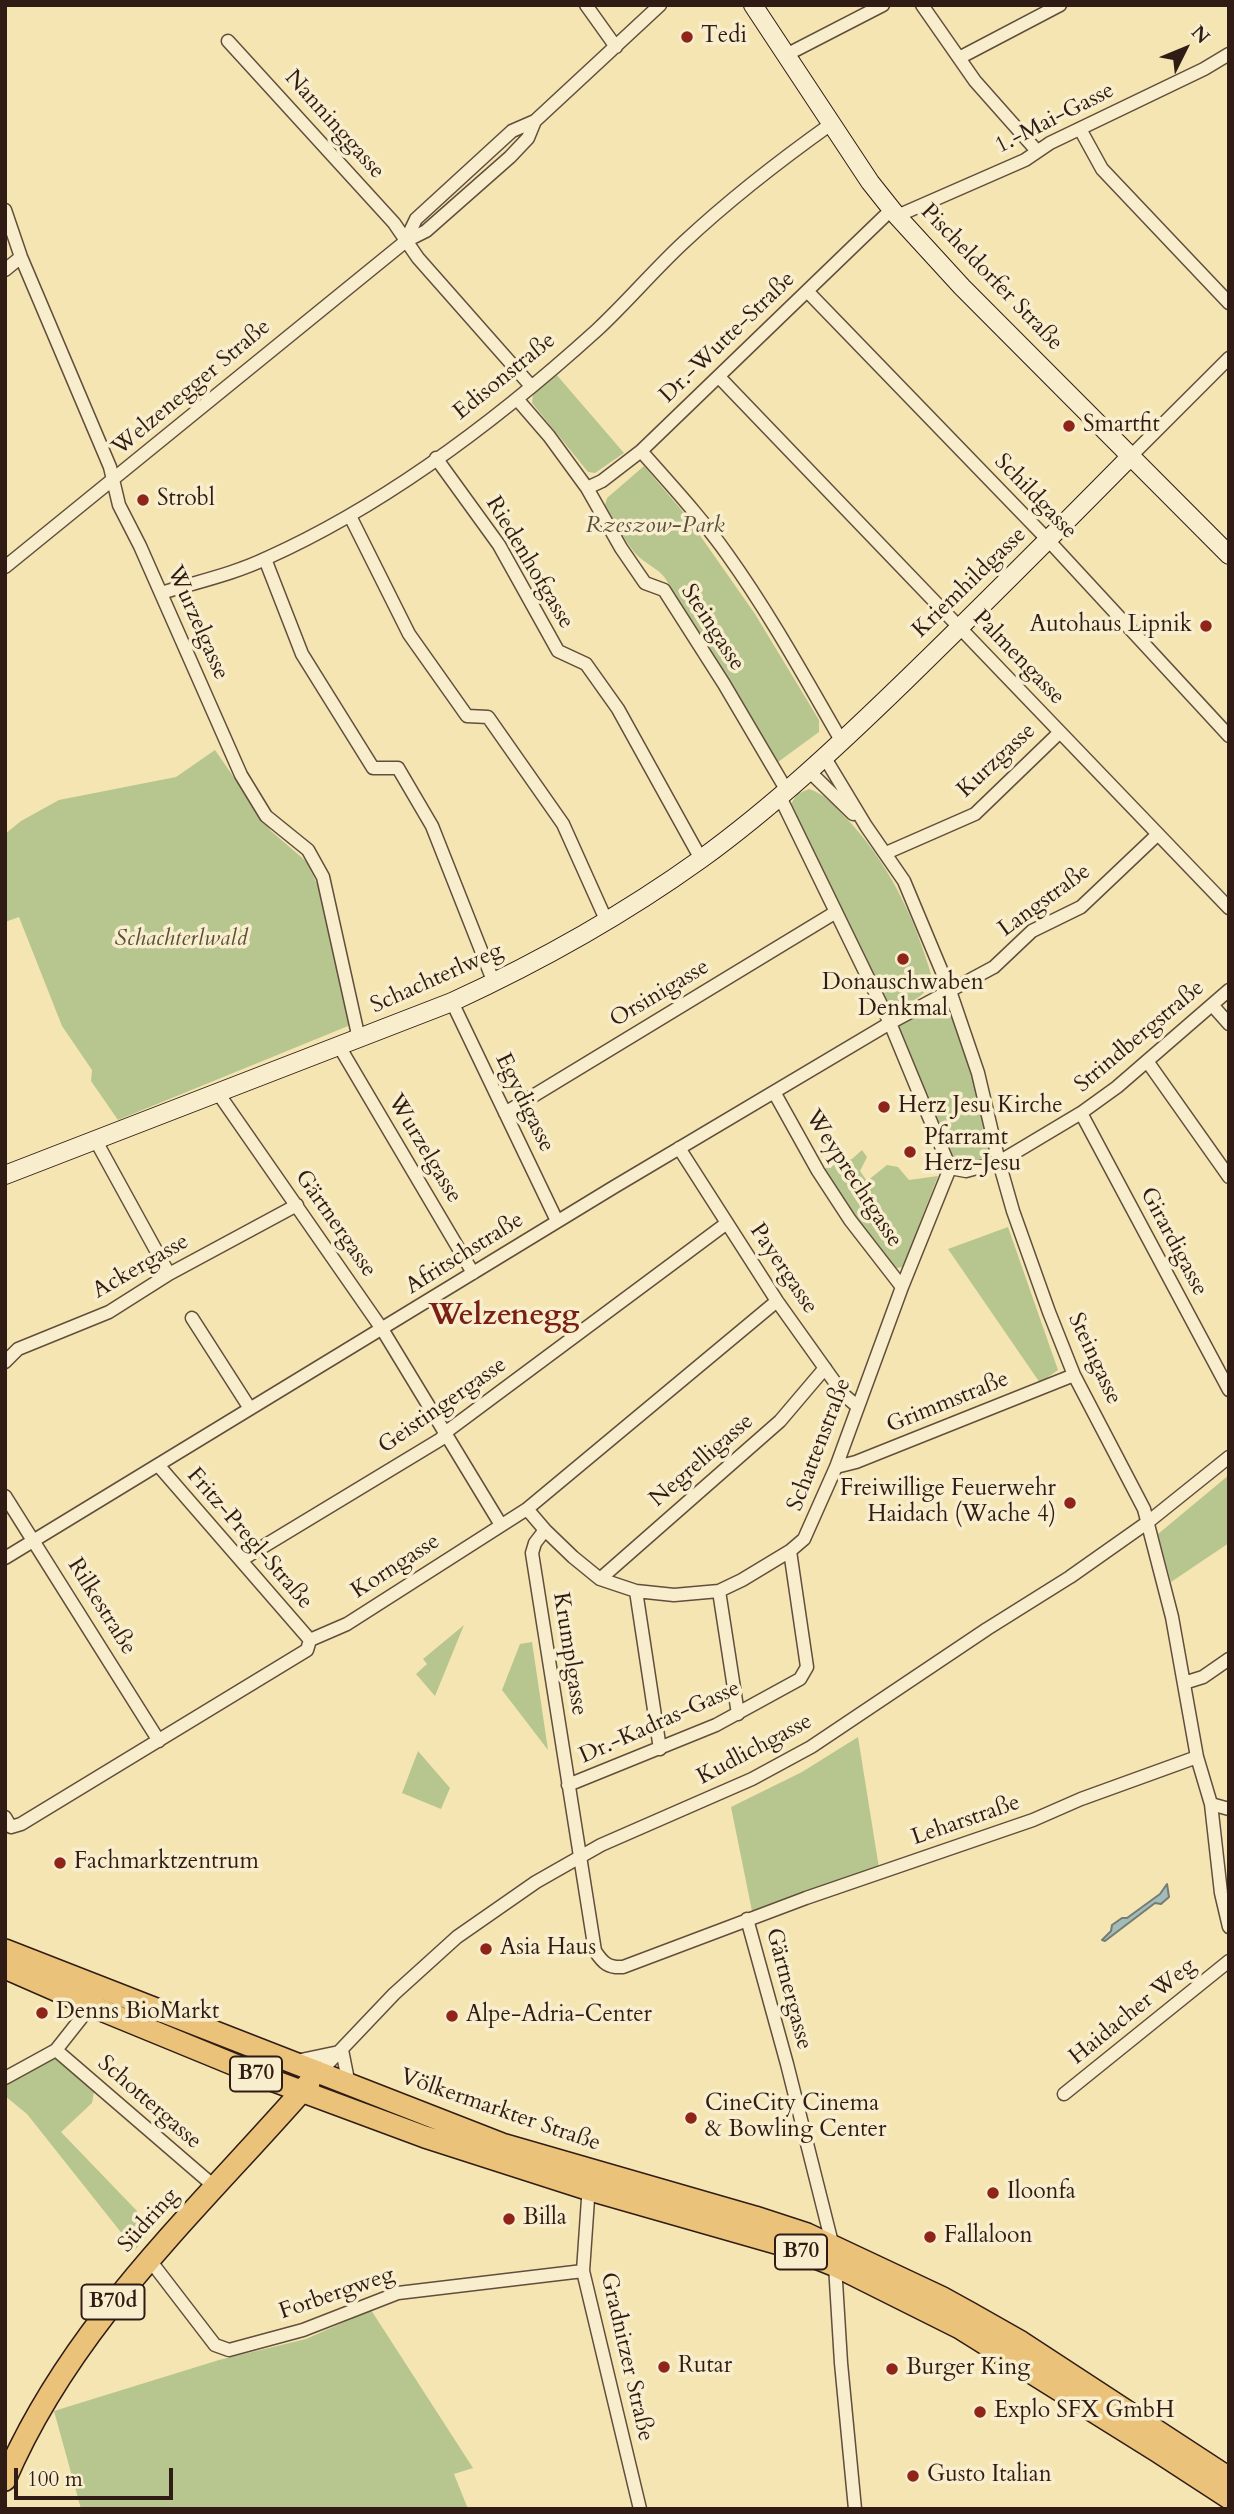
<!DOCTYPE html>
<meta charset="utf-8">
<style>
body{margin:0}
#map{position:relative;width:1234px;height:2514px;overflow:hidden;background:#f5e5b2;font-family:Cardo,serif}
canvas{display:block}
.frame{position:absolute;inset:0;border:7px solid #301c14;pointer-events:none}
.north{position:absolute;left:1150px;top:14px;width:70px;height:70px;-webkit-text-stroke:5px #f8eecd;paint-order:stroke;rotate:47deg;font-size:19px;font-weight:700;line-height:28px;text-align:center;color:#301c14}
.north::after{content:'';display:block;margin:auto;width:24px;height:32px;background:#301c14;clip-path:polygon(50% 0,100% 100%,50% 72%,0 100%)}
.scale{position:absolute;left:14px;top:2468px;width:159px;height:32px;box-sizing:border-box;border:4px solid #301c14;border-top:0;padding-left:9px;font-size:21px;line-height:24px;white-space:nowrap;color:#301c14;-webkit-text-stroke:5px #f8eecd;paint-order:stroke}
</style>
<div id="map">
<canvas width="1234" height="2514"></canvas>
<div class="frame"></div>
<div class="north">N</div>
<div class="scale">100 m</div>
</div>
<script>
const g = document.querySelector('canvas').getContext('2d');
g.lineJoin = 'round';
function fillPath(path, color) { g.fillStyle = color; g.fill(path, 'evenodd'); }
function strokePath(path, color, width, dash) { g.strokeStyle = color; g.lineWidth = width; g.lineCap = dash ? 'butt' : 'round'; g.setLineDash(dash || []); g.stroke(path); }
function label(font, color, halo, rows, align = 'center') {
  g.font = font + ' Cardo,serif'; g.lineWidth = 7; g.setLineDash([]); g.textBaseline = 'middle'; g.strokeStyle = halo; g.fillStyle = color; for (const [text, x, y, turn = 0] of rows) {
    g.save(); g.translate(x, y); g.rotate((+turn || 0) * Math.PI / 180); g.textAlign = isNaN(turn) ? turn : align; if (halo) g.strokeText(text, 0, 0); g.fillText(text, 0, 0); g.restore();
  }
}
const green = new Path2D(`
 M 555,373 L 624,453 L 595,473 L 588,472 L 532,403 L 533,395 Z
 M 644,466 L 685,514 L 755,614 L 819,720 L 819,732 L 778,762 L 669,585 C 663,569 645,565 634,552 C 623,538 614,520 605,505 L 607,498 Z
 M 215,750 L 271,831 L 307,862 L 324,899 L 353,1024 L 118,1120 L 91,1081 L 92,1070 L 62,1026 L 19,917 L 5,922 L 5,834 L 21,821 L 59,800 L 176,777 Z
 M 809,789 C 824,794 832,803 843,815 C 888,860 916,920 933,981 C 926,996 910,1003 895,1008 L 888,1003 L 791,804 L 797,794 Z
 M 946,1000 L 967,1058 L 992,1154 L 968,1164 L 958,1161 L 949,1153 L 898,1026 Z
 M 862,1150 L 867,1157 L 860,1171 L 867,1181 L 887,1165 L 898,1167 L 909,1180 L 938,1176 L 903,1267 L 891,1269 L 823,1169 L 852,1159 Z
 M 1008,1227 L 1058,1370 L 1040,1383 L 948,1249 Z
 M 1229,1475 L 1229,1543 L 1171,1582 L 1158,1534 Z
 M 464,1625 L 435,1696 L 416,1674 L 427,1664 L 423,1659 Z
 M 532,1642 L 548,1750 L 502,1690 L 520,1644 Z
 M 858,1737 L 879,1868 L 752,1911 L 731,1807 L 802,1772 Z
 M 418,1751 L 450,1788 L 441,1809 L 402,1793 Z
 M 55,2058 L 61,2061 L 94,2092 L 92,2103 L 61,2132 L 137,2211 L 143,2223 L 151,2230 L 135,2250 L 27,2114 L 5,2096 L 5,2082 Z
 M 371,2310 L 473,2468 L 454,2474 L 468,2509 L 81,2509 L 54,2411 L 219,2360 L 306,2339 Z`);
const water = new Path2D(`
 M 1167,1884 L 1169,1897 L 1161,1904 L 1155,1903 L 1105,1941 L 1102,1940 L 1111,1931 L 1112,1925 L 1122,1918 L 1127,1918 L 1160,1894 Z`);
const street = new Path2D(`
 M 586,5 L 616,47
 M 922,5 L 975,81 L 1037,151
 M 228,41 L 394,223 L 418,258 L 531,386
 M 786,55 L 883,5
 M 959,58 L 1060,5
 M 1080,129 L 1102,169 L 1229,303
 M 5,210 L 21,257 L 110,467 L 119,505 L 140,546 L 241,775 L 266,816 L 308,850 L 323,877 L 359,1039
 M 897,216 L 1025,160 L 1050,143 L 1204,69 L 1229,54
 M 406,240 L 416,219 L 512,131 L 535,121 L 660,5
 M 5,270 L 21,257
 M 807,291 L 1049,541 L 1229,736
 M 719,377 L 1229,908
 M 517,399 L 549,436 L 587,488 L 621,548 L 645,583 L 664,590 L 724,684 L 787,791
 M 641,451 C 670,484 701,517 727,554 C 770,614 805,678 842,742
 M 1131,456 L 1229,358
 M 436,458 L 499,545 L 558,651 L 586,664 L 618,709 L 701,859
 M 587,488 L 602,481 L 641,451 L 892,209
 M 350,516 L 409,634 L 467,716 L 488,717 L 563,824 L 607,922
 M 265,559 L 302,654 L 373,768 L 398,768 L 432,826 L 494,983
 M 5,567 L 406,241 L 426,231 L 510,157 L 528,138 L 535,121
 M 161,593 C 196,582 234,574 267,558 C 385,505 501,417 597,330 C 627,302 653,271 683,243 C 729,200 779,161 831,124
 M 825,758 L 866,826 L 904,881 L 950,991 L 978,1073 L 999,1162 L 1013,1211 L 1049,1312 L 1074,1375 L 1144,1509 L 1172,1617 L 1197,1757 L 1211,1804 L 1221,1893 L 1229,1927
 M 810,772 L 853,814
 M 780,797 L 890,1023 L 950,1168 L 966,1171 L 999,1162 L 1081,1113 L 1117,1087 L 1229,990
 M 886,853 L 975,814 L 1060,732
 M 452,1002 L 557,1221
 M 1213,1006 L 1229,1024
 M 339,1046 L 473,1273
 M 1147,1061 L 1229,1177
 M 774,1092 L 818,1171 L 850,1220 L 902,1287
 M 218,1093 L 382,1329 L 501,1525
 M 505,1113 L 836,912
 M 1081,1113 L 1229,1390
 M 96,1141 L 169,1274
 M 679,1148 L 777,1301 L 844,1395 L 858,1407
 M 192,1318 L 249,1407
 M 5,1362 L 18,1349 L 109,1312 L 169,1274 L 297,1205
 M 158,1465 L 310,1640
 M 836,1467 L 856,1462 L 1074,1375
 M 5,1496 L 159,1741
 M 527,1509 L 545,1530 L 535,1543 L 532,1553 L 595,1951 C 603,1963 608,1968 623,1967 L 806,1898 L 1033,1820 L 1081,1799 L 1197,1757
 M 545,1530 L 573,1557 L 600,1579 L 636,1591 L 674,1595 L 719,1591 L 742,1580 L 790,1551 L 804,1539 L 836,1467 L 902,1287 L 950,1168
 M 5,1558 L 614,1187 L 890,1023 L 994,967 L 1032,931 L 1081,907 L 1158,834
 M 241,1560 L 441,1439 L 446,1432 L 727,1223
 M 600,1579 L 780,1421 L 825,1368
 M 636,1591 L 660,1749
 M 719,1591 L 738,1714
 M 1184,1683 L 1203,1677 L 1229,1659
 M 568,1785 L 716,1725 L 800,1679 L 807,1667 L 790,1551
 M 1211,1804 L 1229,1809
 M 5,1817 L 11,1827 L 21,1824 L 307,1650 L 310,1640 L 347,1624 L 527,1509 L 777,1301
 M 747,1919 L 787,2064 L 833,2247
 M 56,2050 L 215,2187
 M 342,2050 L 349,2085
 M 296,2061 L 339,2052
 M 317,2075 L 394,1994 L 457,1937 L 536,1882 L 601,1845 L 752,1779 L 811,1747 L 987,1629 L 1070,1577 L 1148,1522 L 1229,1457
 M 5,2078 L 56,2050 L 86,2012 L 90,2001
 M 1064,2094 L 1229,1961
 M 591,2186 L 588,2199 L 583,2271 L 640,2509
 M 149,2259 L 215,2345 L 229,2350 L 303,2330 L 398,2293 L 583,2271
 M 835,2265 L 841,2363 L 855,2509`);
const secondary = new Path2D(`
 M 753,5 L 870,182 L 897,216 L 962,287 L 1229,555
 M 5,1175 L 452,1002 C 539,962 623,915 701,859 C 774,806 840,744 905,681 C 981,607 1056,532 1131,456`);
const primary = new Path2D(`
 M 5,1950 L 502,2144 L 755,2217 L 807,2234 L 941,2297 L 970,2313 L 1021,2342 L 1229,2478
 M 5,1968 L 101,2010 L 274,2081 L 425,2137 L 590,2190 L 786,2246 L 836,2266 L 960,2328 L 1157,2451 L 1229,2498
 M 5,2480 C 72,2323 199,2209 309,2083`);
const markers = [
 [687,37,7,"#8f2418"],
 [1069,426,7,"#8f2418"],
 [143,500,7,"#8f2418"],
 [1206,626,7,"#8f2418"],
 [903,959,7,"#8f2418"],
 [884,1107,7,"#8f2418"],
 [910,1152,7,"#8f2418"],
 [1070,1503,7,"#8f2418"],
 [60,1863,7,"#8f2418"],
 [486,1949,7,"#8f2418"],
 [42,2013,7,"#8f2418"],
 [452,2016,7,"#8f2418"],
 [691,2118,7,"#8f2418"],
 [993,2193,7,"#8f2418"],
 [509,2219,7,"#8f2418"],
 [930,2237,7,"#8f2418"],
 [664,2367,7,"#8f2418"],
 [892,2369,7,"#8f2418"],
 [980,2412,7,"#8f2418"],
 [913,2476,7,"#8f2418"]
];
const shields = [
 [256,2074,52],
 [801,2252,52],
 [113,2302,63]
];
const shieldNames = [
 ["B70",256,2074],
 ["B70",801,2252],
 ["B70d",113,2302]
];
const poiNames = [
 ["Tedi",701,37],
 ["Smartfit",1083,426],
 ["Strobl",157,500],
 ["Autohaus Lipnik",1192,626,"right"],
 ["Donauschwaben",903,984,"center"],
 ["Denkmal",903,1010,"center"],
 ["Herz Jesu Kirche",898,1107],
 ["Pfarramt",924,1139],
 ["Herz-Jesu",924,1165],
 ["Freiwillige Feuerwehr",1056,1490,"right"],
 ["Haidach (Wache 4)",1056,1516,"right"],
 ["Fachmarktzentrum",74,1863],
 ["Asia Haus",500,1949],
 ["Denns BioMarkt",56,2013],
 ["Alpe-Adria-Center",466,2016],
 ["CineCity Cinema",705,2105],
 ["& Bowling Center",705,2131],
 ["Iloonfa",1007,2193],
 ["Billa",523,2219],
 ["Fallaloon",944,2237],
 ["Rutar",678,2367],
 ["Burger King",906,2369],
 ["Explo SFX GmbH",994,2412],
 ["Gusto Italian",927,2476]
];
const streetNames = [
 ["1.-Mai-Gasse",1055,119,-27],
 ["Nanninggasse",334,125,48],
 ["Pischeldorfer Straße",991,278,46],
 ["Dr.-Wutte-Straße",728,338,-44],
 ["Edisonstraße",505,377,-39],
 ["Welzenegger Straße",192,388,-40],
 ["Schildgasse",1035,497,46],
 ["Riedenhofgasse",529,563,59],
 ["Kriemhildgasse",970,583,-44],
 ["Wurzelgasse",197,623,66],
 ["Steingasse",712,628,57],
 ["Palmengasse",1018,658,46],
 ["Kurzgasse",997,761,-43],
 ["Langstraße",1045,901,-36],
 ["Schachterlweg",437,979,-24],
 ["Orsinigasse",660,994,-31],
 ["Strindbergstraße",1140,1037,-40],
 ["Egydigasse",524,1103,64],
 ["Wurzelgasse",424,1149,59],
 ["Weyprechtgasse",853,1179,57],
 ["Gärtnergasse",335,1224,55],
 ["Girardigasse",1173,1242,62],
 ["Afritschstraße",465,1254,-32],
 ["Ackergasse",141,1267,-30],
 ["Payergasse",783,1269,56],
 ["Steingasse",1094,1359,65],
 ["Grimmstraße",948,1403,-22],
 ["Geistingergasse",443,1406,-35],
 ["Schattenstraße",820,1445,-69],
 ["Negrelligasse",702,1461,-41],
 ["Fritz-Pregl-Straße",249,1539,49],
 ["Korngasse",396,1567,-33],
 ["Rilkestraße",101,1607,58],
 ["Krumplgasse",569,1654,81],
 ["Dr.-Kadras-Gasse",660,1723,-24],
 ["Kudlichgasse",755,1750,-28],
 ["Leharstraße",966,1821,-19],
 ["Gärtnergasse",788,1989,75],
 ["Haidacher Weg",1133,2012,-39],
 ["Schottergasse",149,2103,41],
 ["Völkermarkter Straße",500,2111,19],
 ["Südring",149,2221,-48],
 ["Forbergweg",337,2294,-19],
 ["Gradnitzer Straße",626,2357,77]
];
const parkNames = [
 ["Rzeszow-Park",655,527],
 ["Schachterlwald",181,940]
];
const districtNames = [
 ["Welzenegg",504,1317]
];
fillPath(green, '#b7c68f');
fillPath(water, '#a2bcb7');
strokePath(water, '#747c76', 2);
strokePath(street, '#614e3c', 15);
strokePath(secondary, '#301c14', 20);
strokePath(primary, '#301c14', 24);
strokePath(street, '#f8eecd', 12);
strokePath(secondary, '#f8eecd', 18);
strokePath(primary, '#eac279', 21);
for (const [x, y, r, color] of markers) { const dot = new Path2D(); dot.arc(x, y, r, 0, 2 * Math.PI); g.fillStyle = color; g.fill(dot); strokePath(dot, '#f8eecd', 2.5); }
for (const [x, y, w] of shields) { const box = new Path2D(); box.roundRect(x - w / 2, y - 17.5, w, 35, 5); g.fillStyle = '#f8eecd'; g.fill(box); strokePath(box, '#301c14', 2); }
label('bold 21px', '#301c14', null, shieldNames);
label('23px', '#301c14', '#f8eecd', poiNames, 'left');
label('23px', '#301c14', '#f8eecd', streetNames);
label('italic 23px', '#584f39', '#f8eecd', parkNames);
label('bold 30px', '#7a1f14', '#f8eecd', districtNames);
</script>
